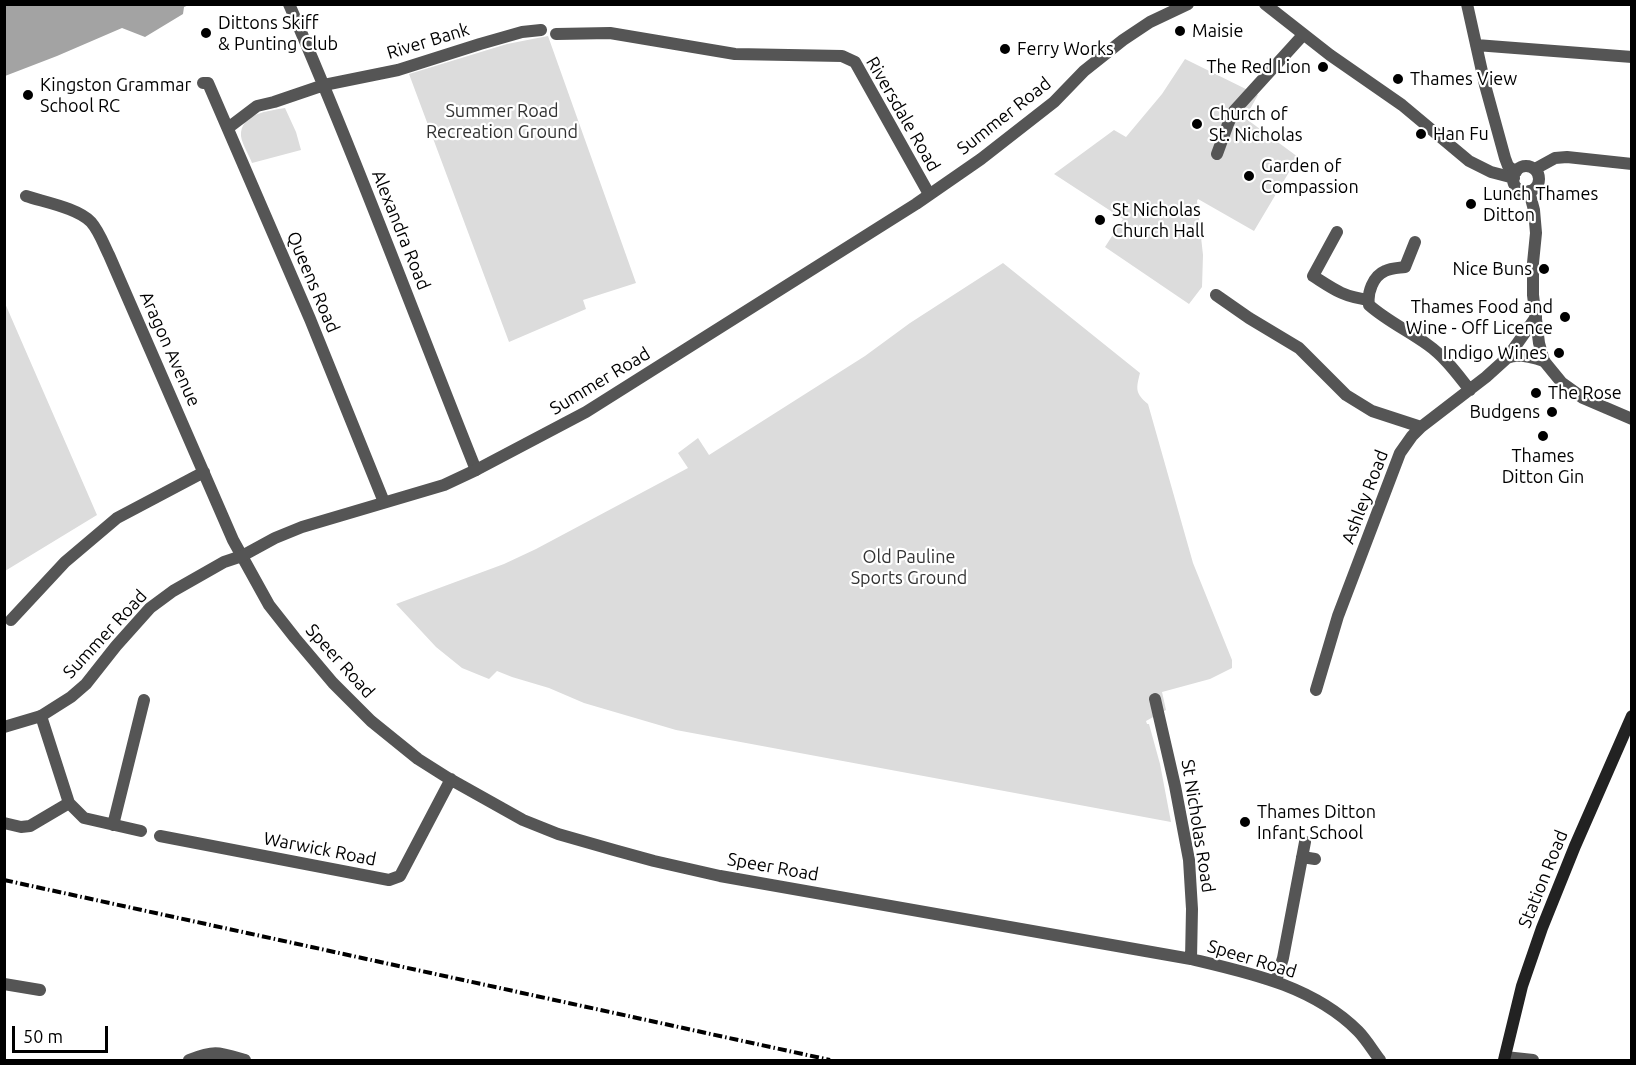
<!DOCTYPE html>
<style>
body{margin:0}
#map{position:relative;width:1636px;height:1065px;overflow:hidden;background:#fff;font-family:Ubuntu,sans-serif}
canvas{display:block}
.frame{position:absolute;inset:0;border:6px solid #000;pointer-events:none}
.scale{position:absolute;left:12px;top:1026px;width:96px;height:27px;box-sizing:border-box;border:3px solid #000;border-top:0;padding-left:8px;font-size:18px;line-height:21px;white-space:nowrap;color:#000;-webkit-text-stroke:4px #fff;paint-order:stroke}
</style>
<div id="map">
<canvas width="1636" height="1065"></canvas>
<div class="frame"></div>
<div class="scale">50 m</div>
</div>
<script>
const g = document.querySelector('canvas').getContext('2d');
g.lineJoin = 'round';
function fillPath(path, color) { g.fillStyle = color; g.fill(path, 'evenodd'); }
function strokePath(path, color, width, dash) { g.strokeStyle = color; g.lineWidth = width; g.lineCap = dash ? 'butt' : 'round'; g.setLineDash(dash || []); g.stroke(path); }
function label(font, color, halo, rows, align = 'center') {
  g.font = font + ' Ubuntu,sans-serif'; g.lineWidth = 4.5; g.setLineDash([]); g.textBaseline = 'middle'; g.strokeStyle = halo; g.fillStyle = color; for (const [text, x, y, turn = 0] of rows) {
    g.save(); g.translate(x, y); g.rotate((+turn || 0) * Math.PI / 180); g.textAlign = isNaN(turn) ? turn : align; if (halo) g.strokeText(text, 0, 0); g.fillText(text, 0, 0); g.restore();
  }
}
const green = new Path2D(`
 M 548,36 L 636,283 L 583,300 L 586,309 L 509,342 L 409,74 L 507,44 Z
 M 1185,59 L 1258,95 L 1245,118 L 1298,157 L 1254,231 L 1198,199 L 1197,201 L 1203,255 L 1202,287 L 1189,304 L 1105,247 L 1123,219 L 1054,174 L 1114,130 L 1126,137 L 1162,94 Z
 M 285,108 L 296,132 L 301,150 L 252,163 C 249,155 242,144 241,136 C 240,113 269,111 285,108 Z
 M 1003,263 L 1140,373 C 1136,389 1135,393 1148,404 L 1193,563 L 1232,660 L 1232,668 L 1210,679 L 1162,692 L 1166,710 L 1146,721 L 1147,724 L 1149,724 L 1160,764 L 1171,822 L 676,730 L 584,703 L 549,688 L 512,677 L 497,671 L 489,679 L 462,668 L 436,647 L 396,604 L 504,564 L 536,549 L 688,468 L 678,453 L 698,438 L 709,455 L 865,356 L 910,323 Z
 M 4,301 L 97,515 L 5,571 L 4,571 Z`);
const water = new Path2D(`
 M 5,4 L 189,4 L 189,5 L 184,7 L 183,14 L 145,37 L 122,28 L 57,56 L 5,76 Z`);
const minor = new Path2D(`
 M 289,4 C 356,158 414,315 476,470
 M 1467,4 L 1485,85 L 1505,158 L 1508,166 L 1516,172
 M 556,34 L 610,33 L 735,54 L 842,56 L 855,62 L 929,194
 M 1476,45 L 1632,57
 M 203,83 L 208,83 L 310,319 L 384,502
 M 228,128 L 257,106 L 274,102 L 324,85 L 398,70 L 480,44 L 522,32 L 541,30
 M 1217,154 L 1228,124 L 1234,111 L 1303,35
 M 1535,169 L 1555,158 L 1567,157 L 1632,164
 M 26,196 C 44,202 78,208 91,222 C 99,231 104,245 109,255 L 233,540 L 269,605 L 295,638 L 333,683 L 371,721 L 418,759 L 448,778 L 523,820 L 558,834 L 614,850 L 654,861 L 720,876 L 1191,959 C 1250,973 1313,986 1358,1031 C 1366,1039 1373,1051 1380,1060
 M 1337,232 L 1313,276 C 1335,290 1342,296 1368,300
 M 1415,242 L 1405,267 C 1398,268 1391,268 1385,271 C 1373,276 1367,293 1369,305 C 1387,321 1409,331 1428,345 C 1445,357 1457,374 1470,390
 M 1216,295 L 1249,318 L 1299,348 L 1346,395 L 1372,411 L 1421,427
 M 1507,358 C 1518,353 1532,357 1544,361
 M 11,620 L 65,562 L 117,518 L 204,472
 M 1316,690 L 1338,616 L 1400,453 L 1412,436 L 1421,427 L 1486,377 L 1507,358 L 1536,317
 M 1155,699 L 1175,786 L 1189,860 L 1192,909 L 1191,959
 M 69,803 L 84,818 L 141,831
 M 4,823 L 21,827 L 30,826 L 69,803 L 41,716
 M 113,825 L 144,700
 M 160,836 L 389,880 L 400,876 L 451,779
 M 1302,857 L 1315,859
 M 1276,981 L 1283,958 L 1305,842
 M 4,984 L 40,990
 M 1505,1057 L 1533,1060
 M 189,1060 C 215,1050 218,1052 245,1060`);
const tertiary = new Path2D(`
 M 1265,4 L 1330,55 L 1402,105 L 1469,161 L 1491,172 L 1514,178
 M1513 179a13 13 0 1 1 26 0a13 13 0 1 1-26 0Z
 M 1529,191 L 1534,210 L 1536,233 L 1533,263 L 1533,295 L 1539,343 L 1544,361 L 1562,383 L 1583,398 L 1632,419
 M 4,727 L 41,716 L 71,697 L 86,684 L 116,646 L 150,608 L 173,591 L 224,562 L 242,556 L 275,538 L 302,527 L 444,485 L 476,470 L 586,412 L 916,204 L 981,159 L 1054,102 L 1084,71 L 1123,40 L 1150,22 L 1188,4`);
const secondary = new Path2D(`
 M 1504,1060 L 1522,986 L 1542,928 L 1575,846 L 1632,716`);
const rail = new Path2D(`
 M 4,880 L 830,1060`);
const markers = [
 [1180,31,6,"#000"],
 [206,33,6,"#000"],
 [1005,49,6,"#000"],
 [1323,67,6,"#000"],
 [1398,79,6,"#000"],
 [28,95,6,"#000"],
 [1197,124,6,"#000"],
 [1421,134,6,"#000"],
 [1249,176,6,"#000"],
 [1471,204,6,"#000"],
 [1100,220,6,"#000"],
 [1544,269,6,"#000"],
 [1565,317,6,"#000"],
 [1559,353,6,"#000"],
 [1536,393,6,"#000"],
 [1552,412,6,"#000"],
 [1543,436,6,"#000"],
 [1245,822,6,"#000"]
];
const poiNames = [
 ["Dittons Skiff",218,23],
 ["& Punting Club",218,44],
 ["Maisie",1192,31],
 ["Ferry Works",1017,49],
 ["The Red Lion",1311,67,"right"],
 ["Thames View",1410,79],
 ["Kingston Grammar",40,85],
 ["School RC",40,106],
 ["Church of",1209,114],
 ["St. Nicholas",1209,135],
 ["Han Fu",1433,134],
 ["Garden of",1261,166],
 ["Compassion",1261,187],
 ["Lunch Thames",1483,194],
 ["Ditton",1483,215],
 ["St Nicholas",1112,210],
 ["Church Hall",1112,231],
 ["Nice Buns",1532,269,"right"],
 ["Thames Food and",1553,307,"right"],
 ["Wine - Off Licence",1553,328,"right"],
 ["Indigo Wines",1547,353,"right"],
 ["The Rose",1548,393],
 ["Budgens",1540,412,"right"],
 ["Thames",1543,456,"center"],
 ["Ditton Gin",1543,477,"center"],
 ["Thames Ditton",1257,812],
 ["Infant School",1257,833]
];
const streetNames = [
 ["River Bank",428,41,-17],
 ["Riversdale Road",903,114,60],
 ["Summer Road",1004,116,-38],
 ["Alexandra Road",401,230,68],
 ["Queens Road",313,282,67],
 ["Aragon Avenue",170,349,66],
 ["Summer Road",600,381,-31],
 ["Ashley Road",1365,497,-69],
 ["Summer Road",105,634,-47],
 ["Speer Road",340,661,48],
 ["St Nicholas Road",1198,826,81],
 ["Warwick Road",320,849,11],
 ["Speer Road",773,867,10],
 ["Station Road",1543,879,-68],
 ["Speer Road",1252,959,17]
];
const parkNames = [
 ["Summer Road",502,111],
 ["Recreation Ground",502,132],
 ["Old Pauline",909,557],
 ["Sports Ground",909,578]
];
fillPath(green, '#dcdcdc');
fillPath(water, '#a3a3a3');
strokePath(minor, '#555', 12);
strokePath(tertiary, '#555', 12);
strokePath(secondary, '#222', 12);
strokePath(rail, '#000', 4, [9, 3, 1.5, 3]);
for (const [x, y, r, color] of markers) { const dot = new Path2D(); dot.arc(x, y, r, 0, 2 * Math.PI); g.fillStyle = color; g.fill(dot); strokePath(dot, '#fff', 2); }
label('18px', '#000', '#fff', poiNames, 'left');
label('18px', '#000', '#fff', streetNames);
label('18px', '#333', '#fff', parkNames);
</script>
